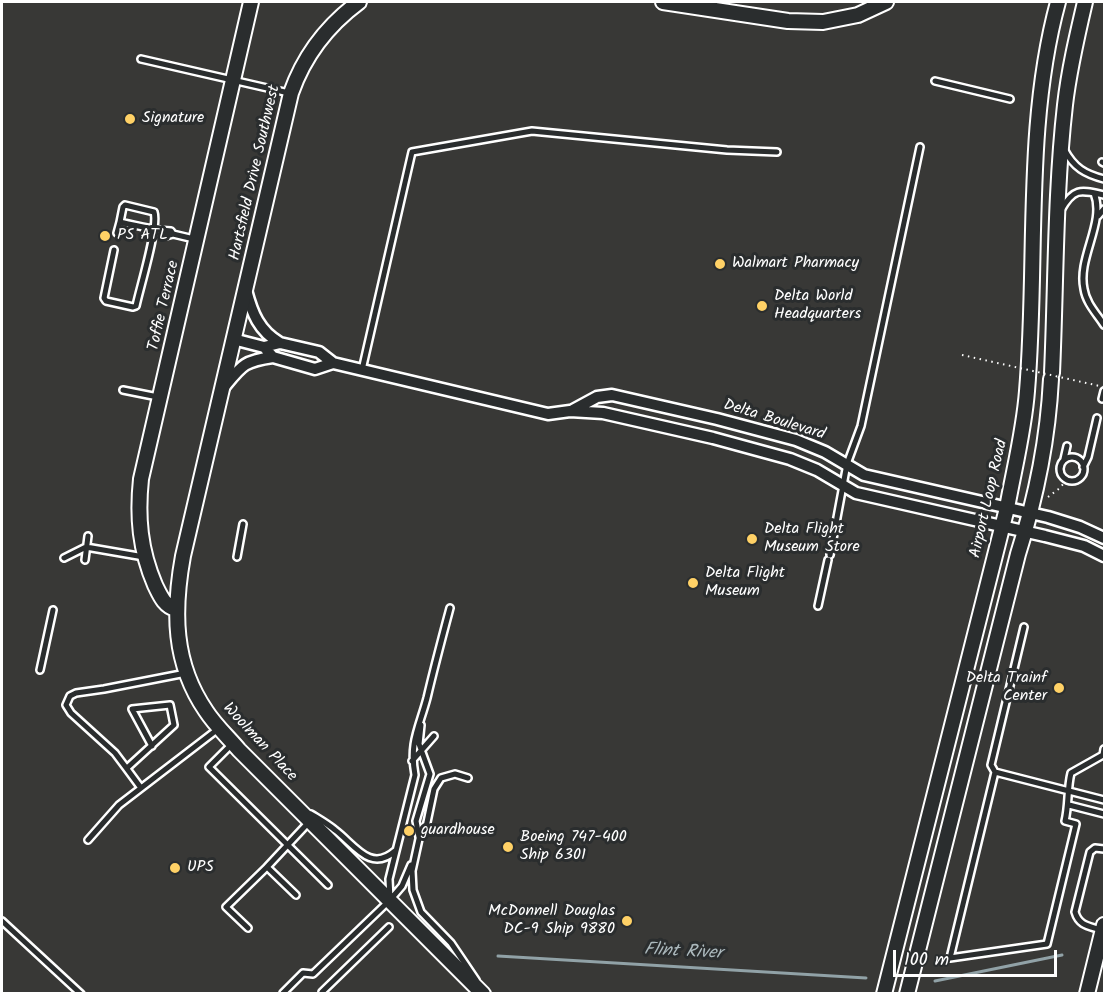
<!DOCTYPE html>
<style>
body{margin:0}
#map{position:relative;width:1106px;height:995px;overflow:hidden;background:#383836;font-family:Kalam,sans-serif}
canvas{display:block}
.frame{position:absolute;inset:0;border:3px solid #fff;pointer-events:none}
.scale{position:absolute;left:893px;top:950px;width:164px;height:27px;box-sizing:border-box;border:3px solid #fff;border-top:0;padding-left:8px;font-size:18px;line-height:21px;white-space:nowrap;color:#fff;-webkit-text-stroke:4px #2a2d2e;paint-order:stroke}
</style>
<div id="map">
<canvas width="1106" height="995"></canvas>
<div class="frame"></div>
<div class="scale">100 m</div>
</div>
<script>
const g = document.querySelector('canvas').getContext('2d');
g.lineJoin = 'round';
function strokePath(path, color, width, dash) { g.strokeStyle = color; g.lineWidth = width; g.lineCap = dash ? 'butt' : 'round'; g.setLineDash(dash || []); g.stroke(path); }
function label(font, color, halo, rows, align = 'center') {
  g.font = font + ' Kalam,sans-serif'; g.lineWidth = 6; g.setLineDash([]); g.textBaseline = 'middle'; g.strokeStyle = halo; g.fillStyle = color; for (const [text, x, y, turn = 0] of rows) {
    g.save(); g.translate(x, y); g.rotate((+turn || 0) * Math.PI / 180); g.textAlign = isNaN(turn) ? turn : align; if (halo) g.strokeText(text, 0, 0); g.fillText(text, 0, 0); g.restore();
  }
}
const stream = new Path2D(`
 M 498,956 L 866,978
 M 935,981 L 1062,955`);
const path = new Path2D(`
 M 1048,497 L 1060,488 L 1067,479`);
const lane = new Path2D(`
 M 141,59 L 289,93
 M 935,81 L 1010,99
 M 1064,149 C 1074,168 1085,174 1104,179
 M 1102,162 L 1104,163
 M 1094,193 C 1106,222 1077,258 1084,289 C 1086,303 1097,314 1104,325
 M 1061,210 C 1074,187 1081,190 1104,195
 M 1098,216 L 1104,209
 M 163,232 L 166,236 L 173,234 L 194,239
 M 117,233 L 120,222
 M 114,250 L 104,298 L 106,301 L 133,307 L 136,306 C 140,287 159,226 154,212 L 125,205 L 123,207 L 120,222 C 137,226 154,230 171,231 L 173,234
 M 362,370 L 412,152 L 532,131 L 727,150 L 777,152
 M 123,390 L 158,397
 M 1102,399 L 1104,391
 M1060 469a12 12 0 1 1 24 0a12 12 0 1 1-24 0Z
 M 1064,459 L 1067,446
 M 1083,467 L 1088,457 L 1097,418
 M 830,555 L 847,464 L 861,426 L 920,147
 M 237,557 L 243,524
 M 64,558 L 86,547 L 144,557
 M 85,560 L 88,536
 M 818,606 L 828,560
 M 1024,627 L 991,765 L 995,772 L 950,958 L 1047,944 L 1076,824 L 1065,821 C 1069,805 1067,789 1071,773 L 1103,755 L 1104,749
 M 40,670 L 53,610
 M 232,744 L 209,767 L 328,885
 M 412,761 L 434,736
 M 127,769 L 115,753 L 71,713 L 66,705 L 70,696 L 76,693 L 104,689 L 186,673
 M 995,772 L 1104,800
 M 468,778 L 455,774 L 441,778 L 434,789 L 426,827 L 419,839 L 412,871 L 413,890 L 421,912 L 451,943 L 476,980
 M 141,788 L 127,769 L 127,768 L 174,725 L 170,705 L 132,709 L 152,746
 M 1069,805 L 1104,814
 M 311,814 C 319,819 328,824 335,830 C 354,844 370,873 395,851
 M 419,837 L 416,821 L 430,774 L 419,744 L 421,725
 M 88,840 L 119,805 L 218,729
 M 296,895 L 267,867 L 309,822
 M 390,899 L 389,879 L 415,775 C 409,743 419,728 427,698 C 434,668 442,638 450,608
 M 2,921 L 81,994
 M 248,928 L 226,907 L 267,867
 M 1101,930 C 1089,926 1079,926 1075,912 L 1090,852 L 1095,848 L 1104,849
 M 322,992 L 389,927
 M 283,993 L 303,973 L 313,974 L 390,900 L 402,886 L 411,865`);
const street = new Path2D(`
 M 246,290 C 252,313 259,331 280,343
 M 233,339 L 264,347 L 280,343 L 319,352 L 333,363 L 548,414 L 570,411 L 603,413 L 713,438 L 790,459 L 817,470 L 856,493 L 1045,536 L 1084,546 L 1104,556
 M 264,347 L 273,357 L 315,369 L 333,363
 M 224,387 C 242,365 244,361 273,357
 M 573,410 L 597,397 L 612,395 L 717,419 L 796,440 L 825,452 L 864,475 L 1048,517 L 1080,527 L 1104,538`);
const secondary = new Path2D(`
 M 359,2 C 328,25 304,56 291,93 L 183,556 C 173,611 173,663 206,711 C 215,725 228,737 239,750 L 483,994
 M 663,2 L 788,21 L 823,22 L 858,15 L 886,2
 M 1052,373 C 1056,284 1055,193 1065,105 C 1069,70 1077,36 1085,2
 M 176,609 C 164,606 160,595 155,585 C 140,550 137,517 141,479 L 251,2
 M 884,994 L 1007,508 C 1014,469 1024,431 1027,391 C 1038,262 1024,127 1058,2
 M 907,994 L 1018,554 C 1036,498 1048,438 1051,379
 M 1087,994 L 1104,925`);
const pathBridge = new Path2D(`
 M 962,355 L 1104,387`);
const markers = [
 [130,119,6,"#ffd166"],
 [105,236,6,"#ffd166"],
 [720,264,6,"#ffd166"],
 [762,306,6,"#ffd166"],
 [752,539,6,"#ffd166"],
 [693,583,6,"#ffd166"],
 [1059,688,6,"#ffd166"],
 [409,831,6,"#ffd166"],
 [508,847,6,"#ffd166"],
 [175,868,6,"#ffd166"],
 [627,921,6,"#ffd166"]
];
const poiNames = [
 ["Signature",142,119],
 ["PS ATL",117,236],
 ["Walmart Pharmacy",732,264],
 ["Delta World",774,297],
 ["Headquarters",774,315],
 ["Delta Flight",764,530],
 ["Museum Store",764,548],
 ["Delta Flight",705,574],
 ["Museum",705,592],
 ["Delta Trainf",1047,679,"right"],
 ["Center",1047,697,"right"],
 ["guardhouse",421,831],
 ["Boeing 747-400",520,838],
 ["Ship 6301",520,856],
 ["UPS",187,868],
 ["McDonnell Douglas",615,912,"right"],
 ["DC-9 Ship 9880",615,930,"right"]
];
const streetNames = [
 ["Hartsfield Drive Southwest",256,173,-77],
 ["Toffie Terrace",165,306,-77],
 ["Delta Boulevard",774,421,17],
 ["Airport Loop Road",990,499,-77],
 ["Woolman Place",259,743,47]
];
const waterNames = [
 ["Flint River",683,953,3]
];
strokePath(stream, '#91a2a7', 3);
strokePath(lane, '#fff', 10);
strokePath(street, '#fff', 15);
strokePath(secondary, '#fff', 18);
strokePath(path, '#fff', 2, [1.5, 4.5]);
strokePath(lane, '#2a2d2e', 5);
strokePath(street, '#2a2d2e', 10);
strokePath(secondary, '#2a2d2e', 14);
strokePath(pathBridge, '#fff', 2, [1.5, 4.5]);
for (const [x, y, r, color] of markers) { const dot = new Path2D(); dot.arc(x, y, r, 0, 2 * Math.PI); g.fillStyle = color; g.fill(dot); strokePath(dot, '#2a2d2e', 2); }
label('16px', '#fff', '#2a2d2e', poiNames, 'left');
label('16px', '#fff', '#2a2d2e', streetNames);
label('italic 18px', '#acb9bd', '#2a2d2e', waterNames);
</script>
